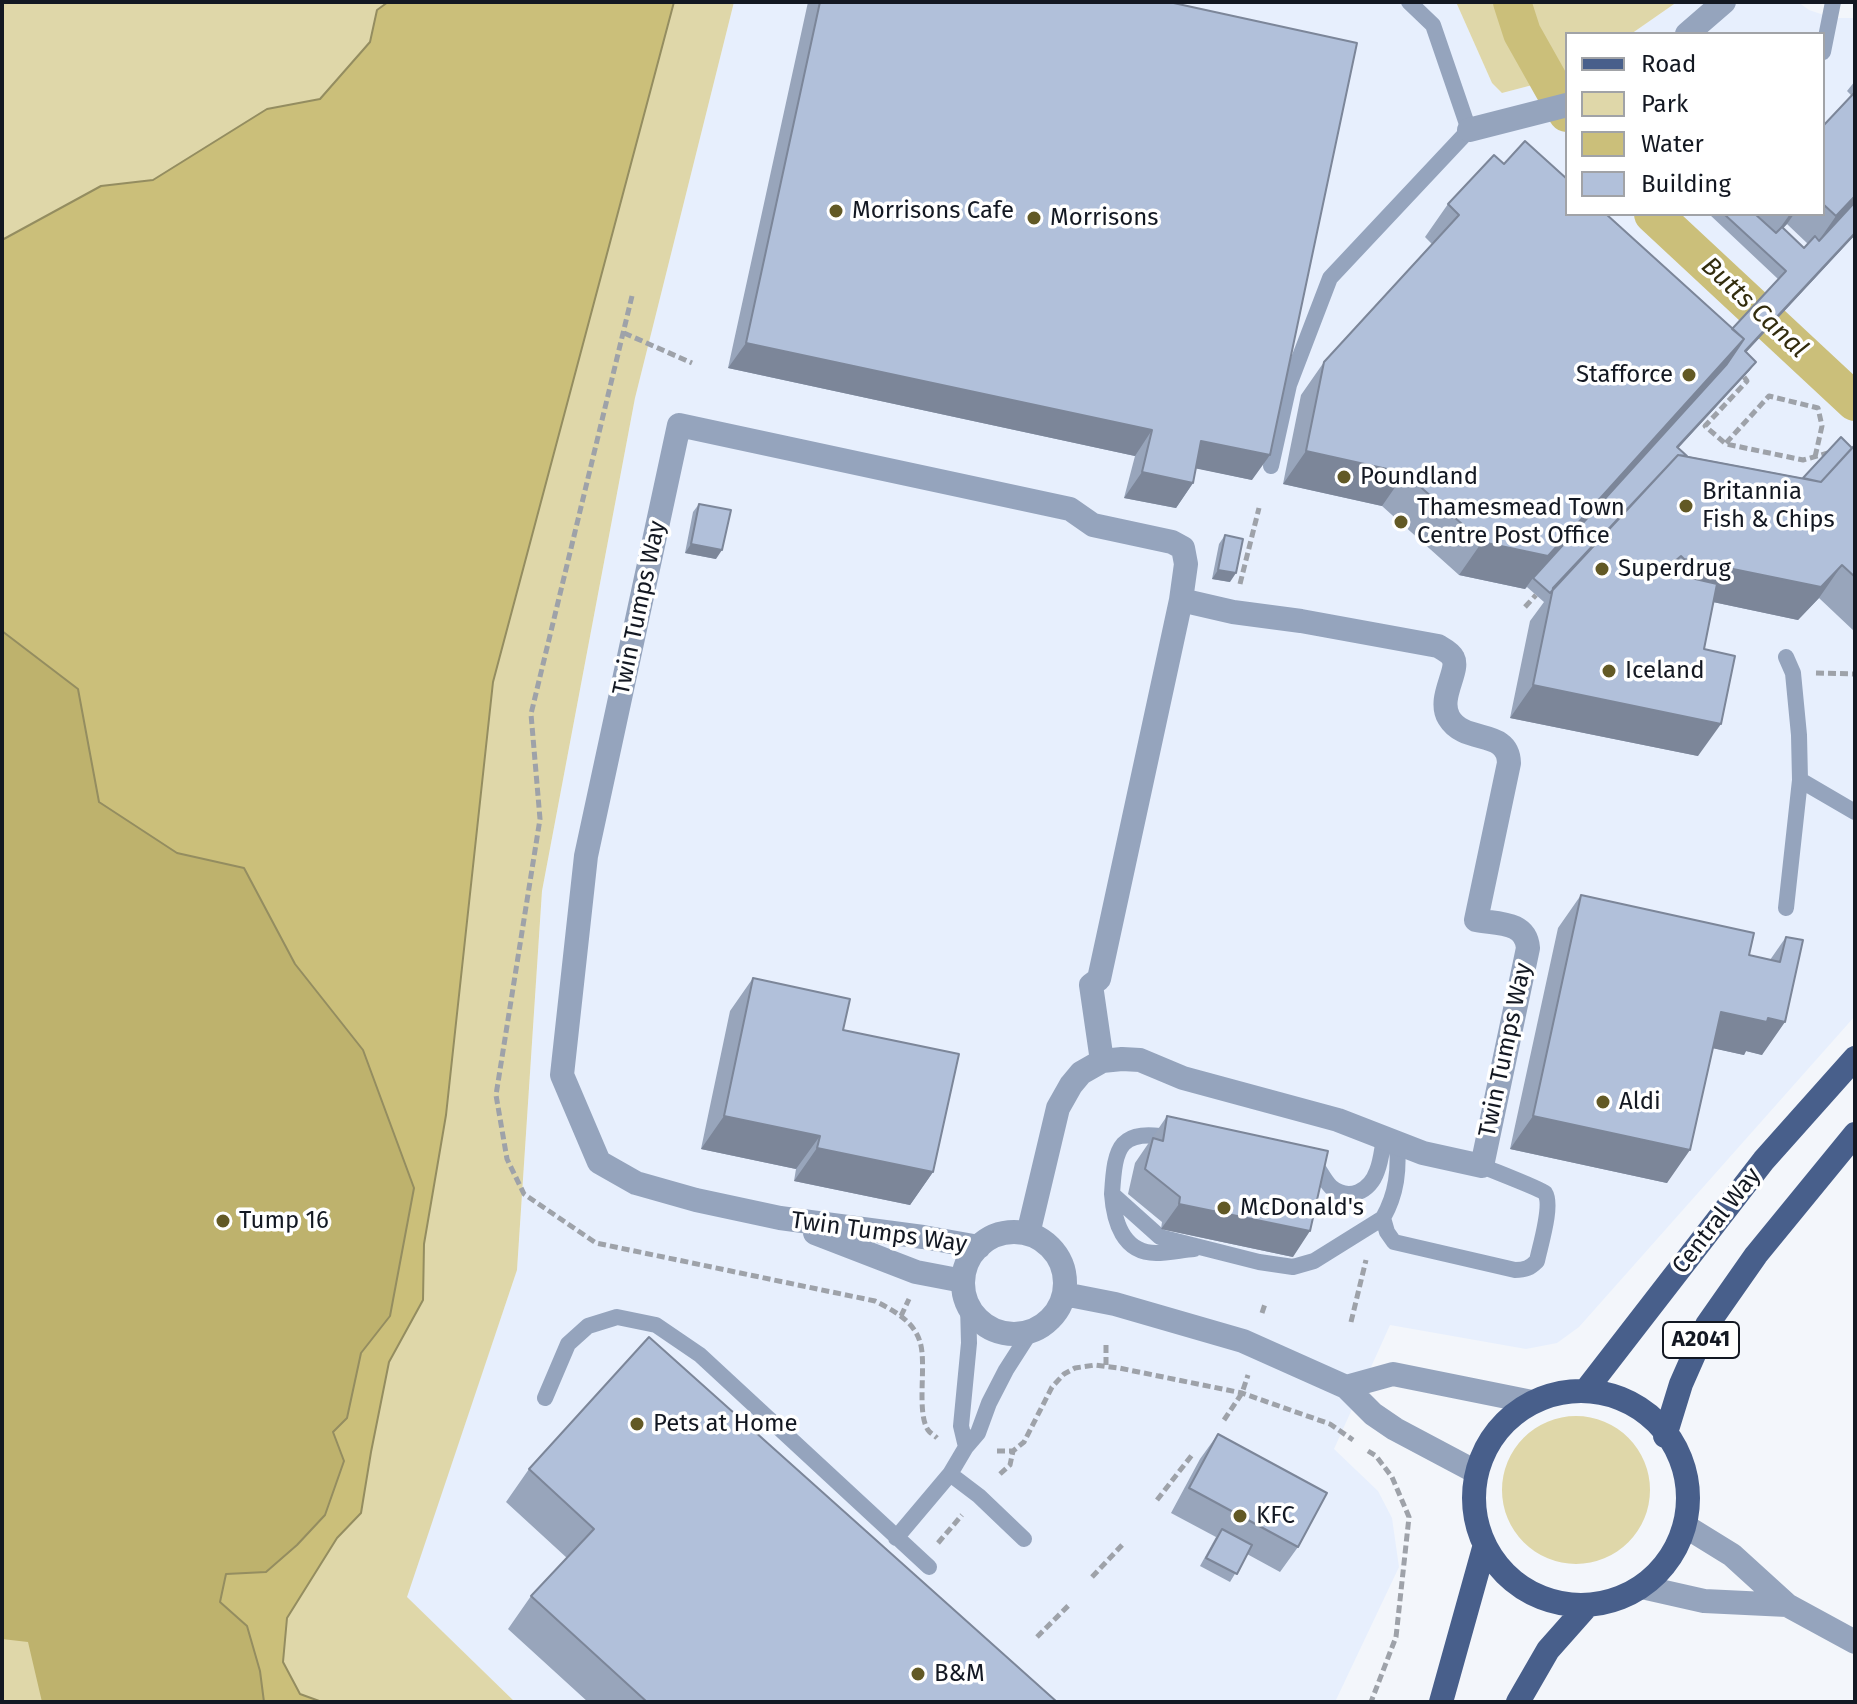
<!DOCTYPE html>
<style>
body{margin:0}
#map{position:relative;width:1857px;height:1704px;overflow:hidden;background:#f3f6fb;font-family:"Fira Sans",sans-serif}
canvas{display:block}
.frame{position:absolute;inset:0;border:4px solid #131822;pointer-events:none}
.legend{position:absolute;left:1565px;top:32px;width:260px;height:184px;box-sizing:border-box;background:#fff;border:2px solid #a1a3a7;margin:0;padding:10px 14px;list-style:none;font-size:24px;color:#131822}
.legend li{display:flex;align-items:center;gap:16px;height:40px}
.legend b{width:40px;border:2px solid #a1a3a7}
</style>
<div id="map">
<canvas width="1857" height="1704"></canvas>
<div class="frame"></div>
<ul class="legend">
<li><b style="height:10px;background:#485f8b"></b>Road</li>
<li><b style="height:22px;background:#dfd7a9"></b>Park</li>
<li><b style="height:22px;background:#cbbf7a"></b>Water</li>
<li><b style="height:22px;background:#b1c0da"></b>Building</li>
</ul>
</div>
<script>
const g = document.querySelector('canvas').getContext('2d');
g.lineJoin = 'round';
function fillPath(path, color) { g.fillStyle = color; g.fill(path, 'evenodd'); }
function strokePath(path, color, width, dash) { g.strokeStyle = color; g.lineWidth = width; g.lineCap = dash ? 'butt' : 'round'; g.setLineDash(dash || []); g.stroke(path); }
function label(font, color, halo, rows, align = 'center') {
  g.font = font + ' "Fira Sans",sans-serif'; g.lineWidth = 7; g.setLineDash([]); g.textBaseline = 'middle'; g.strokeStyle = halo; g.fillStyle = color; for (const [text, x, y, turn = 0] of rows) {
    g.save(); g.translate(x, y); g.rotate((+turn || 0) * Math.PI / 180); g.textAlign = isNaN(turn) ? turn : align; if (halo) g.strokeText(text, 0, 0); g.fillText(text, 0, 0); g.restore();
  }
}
const built = new Path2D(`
 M 734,2 L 1456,2 L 1492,83 L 1502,93 L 1567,76 L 1567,214 L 1823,214 L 1823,34 L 1631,34 L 1677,2 L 1798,2 L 1809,10 L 1833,18 L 1855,18 L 1855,1016 L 1579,1327 L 1557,1343 L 1526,1349 L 1390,1325 L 1334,1449 L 1378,1491 L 1392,1518 L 1399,1567 L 1335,1702 L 515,1702 L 406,1597 L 517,1270 L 542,891 L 635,398 Z`);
const green = new Path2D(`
 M 2,2 L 734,2 L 635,398 L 542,891 L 517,1270 L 407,1597 L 515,1702 L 2,1702 Z
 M 1456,2 L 1677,2 L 1631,34 L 1567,34 L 1567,76 L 1502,93 L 1492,83 Z
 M1502 1490a74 74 0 1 1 148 0a74 74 0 1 1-148 0Z`);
const forest = new Path2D(`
 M 2,631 L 78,689 L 100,802 L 177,853 L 244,868 L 295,964 L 363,1050 L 414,1188 L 390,1316 L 361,1353 L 347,1418 L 333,1432 L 344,1460 L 325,1515 L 297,1545 L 266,1572 L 220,1601 L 247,1626 L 260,1671 L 264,1702 L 42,1702 L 28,1642 L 2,1639 Z`);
const water = new Path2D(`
 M 388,2 L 674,2 L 493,682 L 446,1115 L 424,1244 L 423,1300 L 389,1362 L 371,1452 L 361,1513 L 337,1538 L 287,1618 L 283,1662 L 300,1694 L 322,1702 L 264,1702 L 260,1671 L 247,1626 L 220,1602 L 226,1574 L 266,1572 L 297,1545 L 325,1515 L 344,1461 L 333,1432 L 347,1418 L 361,1353 L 390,1316 L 414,1188 L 363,1050 L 295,964 L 244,868 L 177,853 L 99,802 L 78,689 L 2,631 L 2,240 L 101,186 L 153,180 L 267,109 L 320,99 L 370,42 L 377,10 Z`);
const canal = new Path2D(`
 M 1512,2 L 1522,33 L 1567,113
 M 1653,214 L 1855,402`);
const path = new Path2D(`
 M 632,296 L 531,714 L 540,819 L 496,1095 L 507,1159 L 524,1194 L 596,1243 L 875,1301 C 893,1310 914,1321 920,1342 C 927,1363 916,1412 928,1430 C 930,1433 934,1435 937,1438
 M 624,333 L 692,363
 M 1744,377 L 1747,381 L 1705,426 L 1726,444 L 1803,460 L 1828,453
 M 1726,443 L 1769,396 L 1818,408 L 1822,426 L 1815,457
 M 1240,584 L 1259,508
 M 1525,607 L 1536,595
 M 1816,673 L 1855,674
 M 1262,1313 L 1265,1304
 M 901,1316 L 909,1299
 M 1351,1322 L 1366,1260
 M 1106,1345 L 1106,1367
 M 1224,1420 L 1242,1393 L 1248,1375
 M 997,1451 L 1013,1451 L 1024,1442 L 1052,1387 L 1064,1374 L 1075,1368 L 1095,1365 L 1119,1368 L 1242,1393 L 1330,1424 L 1353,1440
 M 1368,1451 L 1376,1456 L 1392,1477 L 1409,1517 L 1396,1637 L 1371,1702
 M 1000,1474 L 1010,1465 L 1013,1451
 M 1157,1500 L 1192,1455
 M 938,1543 L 962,1515
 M 1092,1577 L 1123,1544
 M 1037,1637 L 1069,1605`);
const lane = new Path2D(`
 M 1823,52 L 1833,2
 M 1271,466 L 1289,385 L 1330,278 L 1469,130 L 1433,25 L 1409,2
 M 1786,657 L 1793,673 L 1799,735 L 1800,780 L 1786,908
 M 1800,780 L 1855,812
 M 1174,1138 C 1119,1128 1115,1145 1112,1194 L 1160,1237 L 1259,1262 L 1293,1267 L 1314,1261 L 1383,1218
 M 1397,1142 C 1399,1170 1397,1193 1383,1218 L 1387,1232 L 1394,1242 L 1515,1270 C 1525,1270 1530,1268 1537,1261 C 1540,1246 1553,1205 1545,1193 C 1541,1189 1491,1170 1482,1166
 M 1312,1160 C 1319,1168 1323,1179 1331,1187 C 1349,1202 1370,1191 1377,1171 C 1381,1161 1382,1149 1384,1139
 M 1112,1194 C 1114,1222 1123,1253 1156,1253 C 1168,1253 1182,1250 1194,1249
 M 545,1398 L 568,1344 L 588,1326 L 617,1317 L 656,1325 L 700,1355 L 929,1567
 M 966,1447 L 961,1426 L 969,1343 L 968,1305
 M 950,1474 L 979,1496 L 1024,1539
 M 896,1538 L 950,1474 L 966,1447 L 978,1433 L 989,1403 L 1006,1370 L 1031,1331`);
const street = new Path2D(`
 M 1687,34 L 1724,2
 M 1469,130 L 1567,105
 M963 1283a51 51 0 1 1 102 0a51 51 0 1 1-102 0Z
 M 815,1233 L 916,1272 L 963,1281
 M 1028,1234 L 1058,1108 L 1071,1085 L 1081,1073 L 1102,1061 L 1122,1059 L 1140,1060 L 1183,1078 L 1338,1120 L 1423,1153 L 1482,1166 L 1528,948 C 1526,921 1497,924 1476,920 L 1509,763 C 1508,728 1465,745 1449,718 C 1437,698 1460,671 1453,658 C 1450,652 1443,649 1438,646 L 1301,621 L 1233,612 L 1181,600
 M 979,1247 L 923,1237 L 780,1218 L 696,1200 L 636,1183 L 599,1162 L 562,1075 L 586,856 L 679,425 L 1070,509 L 1093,525 L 1172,542 L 1183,548 L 1186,564 L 1181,600 L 1099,979 L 1091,985 L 1102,1061
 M 1064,1294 L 1115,1304 L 1243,1341 L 1346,1387 L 1373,1414 L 1395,1429 L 1476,1472
 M 1346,1387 L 1393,1374 L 1532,1402
 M 1685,1526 L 1732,1555 L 1787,1605 L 1855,1642
 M 1642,1587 L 1704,1601 L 1787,1605`);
const primary = new Path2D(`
 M 1586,1390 L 1764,1160 L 1855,1058
 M1474 1498a107 107 0 1 1 214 0a107 107 0 1 1-214 0Z
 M 1665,1436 L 1681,1384 L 1707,1325 L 1756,1255 L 1855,1134
 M 1441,1702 L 1484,1548
 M 1518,1702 L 1548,1650 L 1587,1606`);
const wall = new Path2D(`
 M 808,2 L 1169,2 L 1252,480 L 1196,468 L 1193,483 L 1176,508 L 1124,498 L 1135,456 L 728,368 Z
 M 1855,81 L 1855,235 L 1746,352 L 1750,370 L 1678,448 L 1687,456 L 1803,478 L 1855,445 L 1855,632 L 1819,598 L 1798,620 L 1713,602 L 1704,649 L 1698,756 L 1510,718 L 1530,621 L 1544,602 L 1527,587 L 1529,585 L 1525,589 L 1459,575 L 1382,506 L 1283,484 L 1301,395 L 1324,362 L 1432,244 L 1425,237 L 1448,204 L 1504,164 L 1732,329 L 1778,279 L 1709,214 L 1823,214 L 1823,126 L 1852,96 L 1847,91 ZM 1787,224 L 1808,244 L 1804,248 L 1783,228 Z
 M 699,504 L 716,559 L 685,553 L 693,512 Z
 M 1225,535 L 1230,582 L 1212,579 L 1219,544 Z
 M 1581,895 L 1749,955 L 1770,960 L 1786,937 L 1762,1055 L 1746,1051 L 1744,1055 L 1713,1048 L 1667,1183 L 1510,1149 L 1558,928 Z
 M 753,978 L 843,1030 L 933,1172 L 910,1205 L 794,1181 L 796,1169 L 701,1149 L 730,1011 Z
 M 1167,1116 L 1293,1257 L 1161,1229 L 1162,1222 L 1128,1194 L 1135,1163 Z
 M 1218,1434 L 1298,1547 L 1280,1572 L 1247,1554 L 1230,1582 L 1200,1566 L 1216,1537 L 1171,1513 L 1200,1459 Z
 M 529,1469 L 1057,1702 L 588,1702 L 508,1629 L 531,1596 L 567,1558 L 506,1502 Z`);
const shadedWall = new Path2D(`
 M 1855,196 L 1855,204 L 1813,249 L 1836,216 Z
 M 1790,214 L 1794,214 L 1787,224 L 1770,242 Z
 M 1855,233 L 1855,235 L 1739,360 L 1745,351 Z
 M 1744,339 L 1721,372 L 1533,578 L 1525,589 L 1459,575 L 1482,542 Z
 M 746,343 L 1152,430 L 1135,456 L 728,368 Z
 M 1756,362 L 1750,370 L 1671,456 L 1677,447 Z
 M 1201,441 L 1270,455 L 1252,480 L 1184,466 Z
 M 1306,451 L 1405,473 L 1382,506 L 1283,484 Z
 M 1142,472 L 1193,483 L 1176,508 L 1124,498 Z
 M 691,544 L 722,550 L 716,559 L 685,553 Z
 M 1684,559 L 1842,565 L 1819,598 L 1798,620 L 1661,591 Z
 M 1218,570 L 1236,573 L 1230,582 L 1212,579 Z
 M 1533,685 L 1721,724 L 1698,756 L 1510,718 Z
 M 1721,1012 L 1768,1018 L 1785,1022 L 1762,1055 L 1746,1051 L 1744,1055 L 1698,1045 Z
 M 724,1116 L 820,1136 L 796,1169 L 701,1149 Z
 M 1533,1116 L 1690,1150 L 1667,1183 L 1510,1149 Z
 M 817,1148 L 933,1172 L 910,1205 L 794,1181 Z
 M 1179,1204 L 1310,1231 L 1293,1257 L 1161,1229 Z`);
const building = new Path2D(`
 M 820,2 L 1169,2 L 1357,43 L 1270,455 L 1201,441 L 1193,483 L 1142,472 L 1152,430 L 746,343 Z
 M 1855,92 L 1855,196 L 1836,216 L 1823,204 L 1823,126 Z
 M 1525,141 L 1567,179 L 1567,214 L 1606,214 L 1744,339 L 1548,556 L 1482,542 L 1405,473 L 1306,451 L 1324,362 L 1459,215 L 1448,204 L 1494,155 L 1504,164 Z
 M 1855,202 L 1855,233 L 1745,351 L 1756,362 L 1677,447 L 1687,456 L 1678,455 L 1550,593 L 1533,578 L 1727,364 L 1744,339 L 1732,329 L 1786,271 L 1724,214 L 1755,214 L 1776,233 L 1782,227 L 1804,248 L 1815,236 L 1819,241 Z
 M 1841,437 L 1852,448 L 1821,482 L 1803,478 Z
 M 1855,445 L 1855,577 L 1842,565 L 1821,587 L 1684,559 L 1681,556 L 1674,562 L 1691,578 L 1717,584 L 1704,649 L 1735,656 L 1721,724 L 1533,685 L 1553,588 L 1678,455 L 1821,482 Z
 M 699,504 L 731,510 L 722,550 L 691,544 Z
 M 1225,535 L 1243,539 L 1236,573 L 1218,570 Z
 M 1581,895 L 1754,933 L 1749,955 L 1780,962 L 1786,937 L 1803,940 L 1785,1022 L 1768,1018 L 1767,1022 L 1721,1012 L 1690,1150 L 1533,1116 Z
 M 753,978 L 850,999 L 843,1030 L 959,1054 L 933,1172 L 817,1148 L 820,1136 L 724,1116 Z
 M 1167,1116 L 1328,1151 L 1310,1231 L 1179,1204 L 1180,1197 L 1145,1169 L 1153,1138 L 1163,1141 Z
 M 649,1337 L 1057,1702 L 647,1702 L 531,1596 L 594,1529 L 529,1469 Z
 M 1218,1434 L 1327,1493 L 1298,1547 L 1189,1488 Z
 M 1222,1529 L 1252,1545 L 1237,1574 L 1206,1558 Z`);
const markers = [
 [836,211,8,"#625925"],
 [1034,218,8,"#625925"],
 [1689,375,8,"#625925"],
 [1344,477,8,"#625925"],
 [1686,506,8,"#625925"],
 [1401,522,8,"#625925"],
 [1602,569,8,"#625925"],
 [1609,671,8,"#625925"],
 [1603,1102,8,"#625925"],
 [1224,1208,8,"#625925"],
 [223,1221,8,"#625925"],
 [637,1424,8,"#625925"],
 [1240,1516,8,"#625925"],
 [918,1674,8,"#625925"]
];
const shields = [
 [1701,1340,76]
];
const shieldNames = [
 ["A2041",1701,1340]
];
const poiNames = [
 ["Morrisons Cafe",852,211],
 ["Morrisons",1050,218],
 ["Stafforce",1673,375,"right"],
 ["Poundland",1360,477],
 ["Britannia",1702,492],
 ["Fish & Chips",1702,520],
 ["Thamesmead Town",1417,508],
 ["Centre Post Office",1417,536],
 ["Superdrug",1618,569],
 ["Iceland",1625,671],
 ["Aldi",1619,1102],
 ["McDonald's",1240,1208],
 ["Tump 16",239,1221],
 ["Pets at Home",653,1424],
 ["KFC",1256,1516],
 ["B&M",934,1674]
];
const streetNames = [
 ["Twin Tumps Way",640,608,-78],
 ["Twin Tumps Way",1506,1050,-78],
 ["Central Way",1717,1221,-52],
 ["Twin Tumps Way",879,1233,8]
];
const waterNames = [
 ["Butts Canal",1754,308,43]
];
fillPath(built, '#e7effd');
fillPath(green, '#dfd7a9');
fillPath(forest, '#beb26d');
fillPath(water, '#cbbf7a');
strokePath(water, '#948d60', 2);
strokePath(canal, '#cbbf7a', 38);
strokePath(path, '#9ea2a9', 5, [8, 4]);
strokePath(lane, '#95a4bd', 16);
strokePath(street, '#95a4bd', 24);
strokePath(primary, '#485f8b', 24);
fillPath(wall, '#98a5bb');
fillPath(shadedWall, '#7c8699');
fillPath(building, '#b1c0da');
strokePath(building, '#7c8699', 2);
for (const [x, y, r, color] of markers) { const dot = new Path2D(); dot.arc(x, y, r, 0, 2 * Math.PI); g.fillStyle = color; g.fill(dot); strokePath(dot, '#fff', 3); }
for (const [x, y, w] of shields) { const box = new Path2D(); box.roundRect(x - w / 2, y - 18, w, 36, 6); g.fillStyle = '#fff'; g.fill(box); strokePath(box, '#131822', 2); }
label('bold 22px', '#131822', null, shieldNames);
label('24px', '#131822', '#fff', poiNames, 'left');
label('24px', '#131822', '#fff', streetNames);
label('italic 26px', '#332d0e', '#fff', waterNames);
</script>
